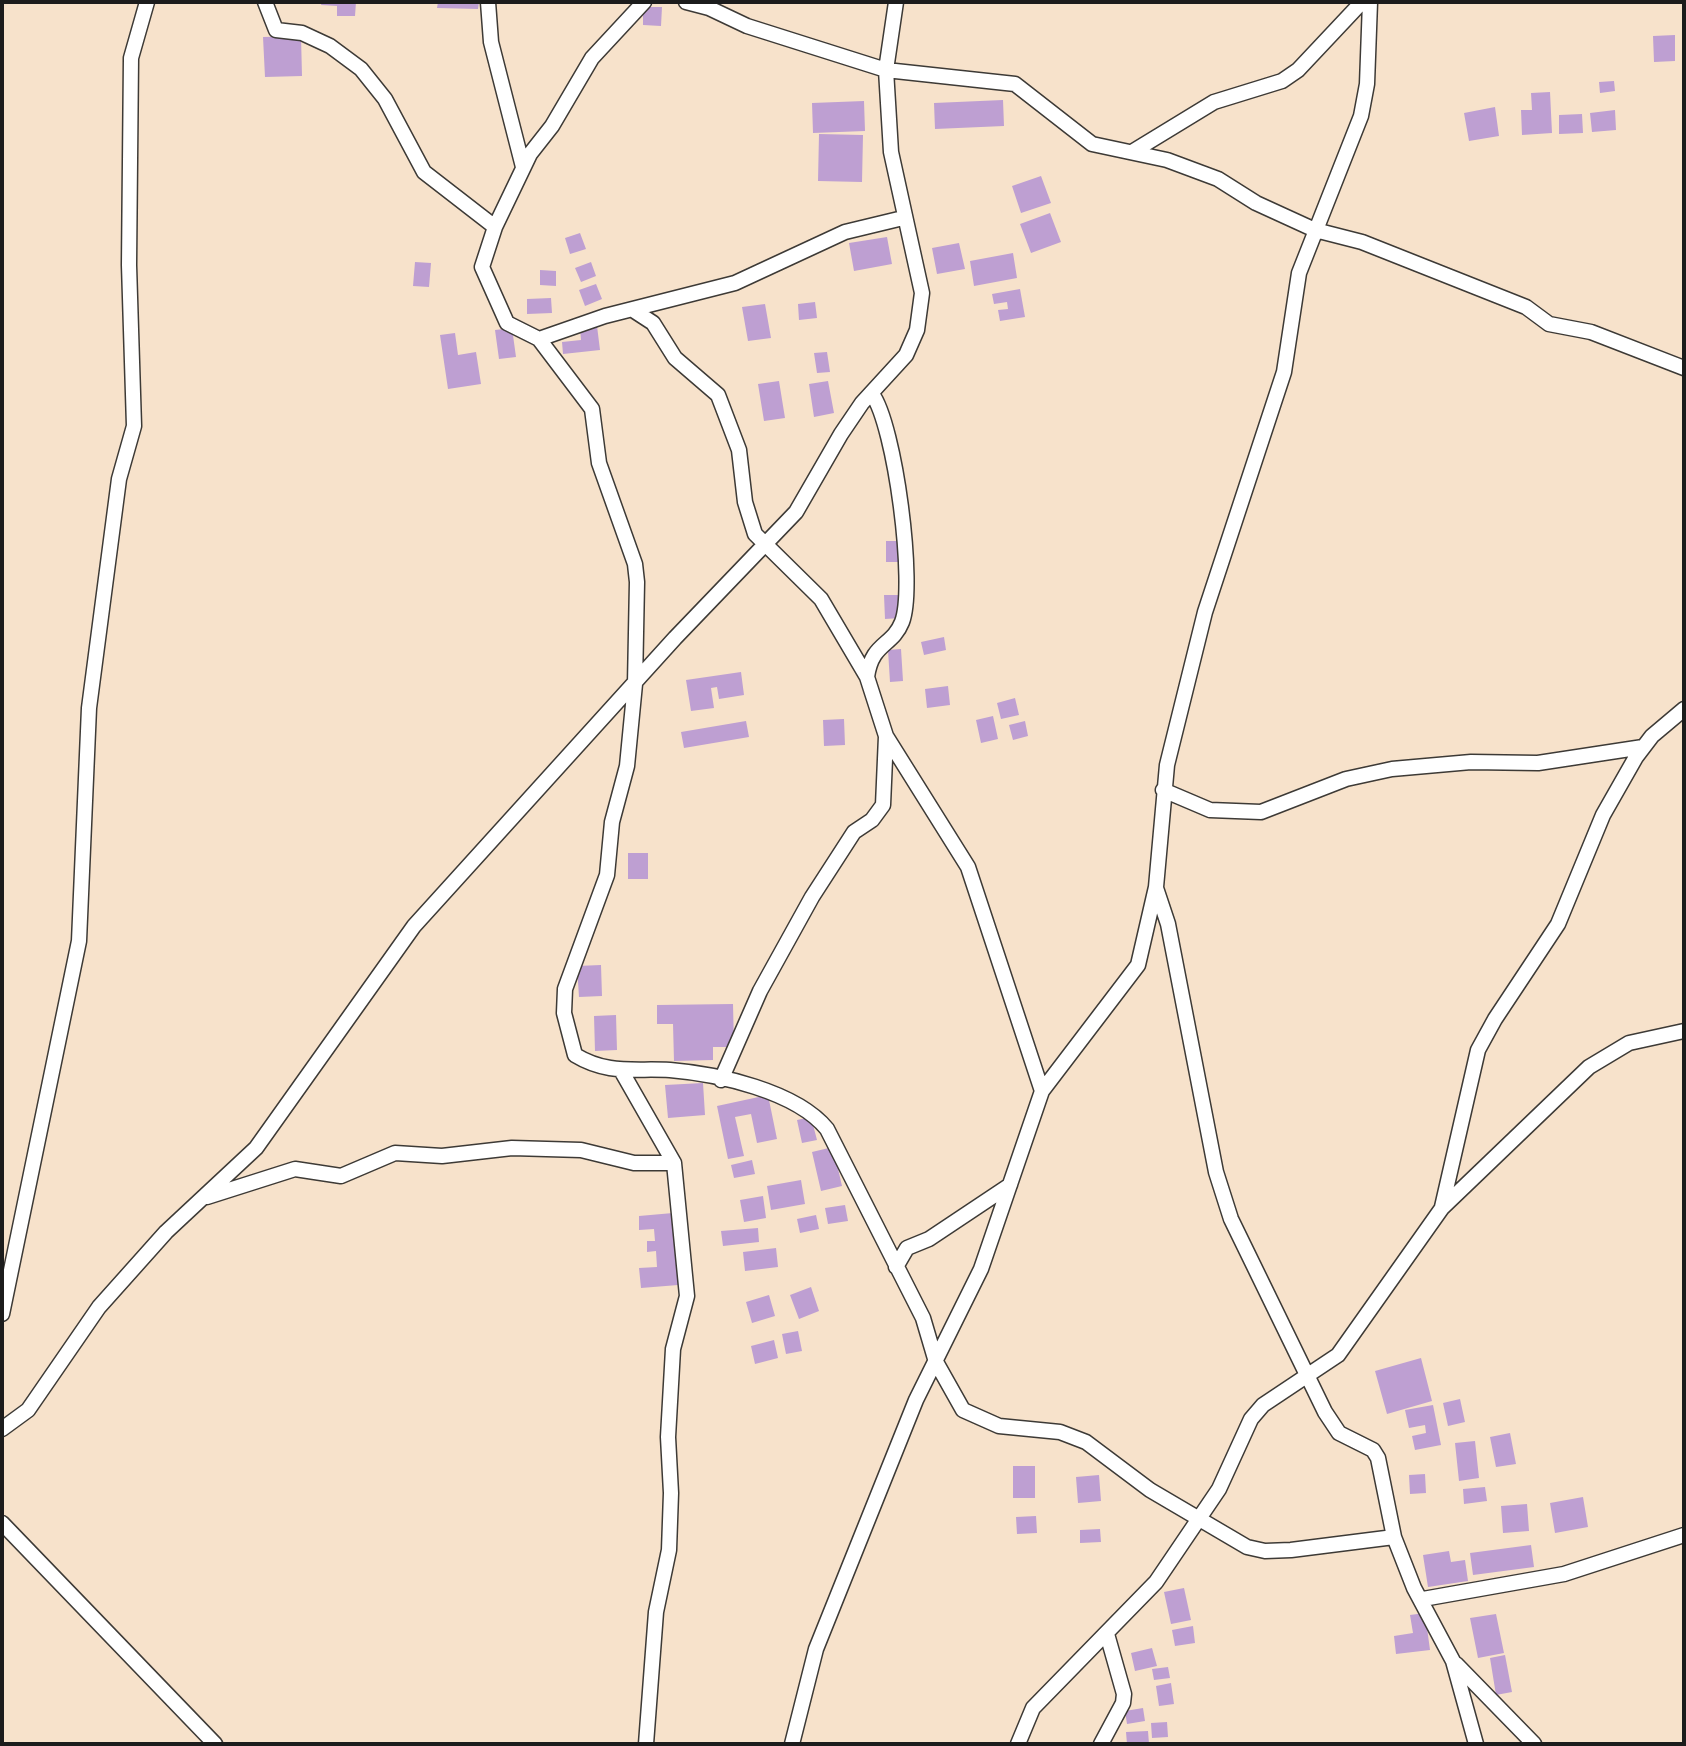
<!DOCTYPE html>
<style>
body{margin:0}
#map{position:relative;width:1686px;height:1746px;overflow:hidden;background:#f7e2cb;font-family:Sriracha,sans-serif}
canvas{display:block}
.frame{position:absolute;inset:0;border:4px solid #1c1c1c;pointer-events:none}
</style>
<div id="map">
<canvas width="1686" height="1746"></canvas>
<div class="frame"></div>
</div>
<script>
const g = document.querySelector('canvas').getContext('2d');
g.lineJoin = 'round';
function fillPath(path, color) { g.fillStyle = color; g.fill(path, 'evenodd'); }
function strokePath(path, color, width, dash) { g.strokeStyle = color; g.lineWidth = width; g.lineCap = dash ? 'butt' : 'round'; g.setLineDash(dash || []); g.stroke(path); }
const building = new Path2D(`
 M 322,2 L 356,2 L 355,16 L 337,16 L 337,6 L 321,5 Z
 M 438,2 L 479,2 L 478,9 L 437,8 Z
 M 643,7 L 662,7 L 661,26 L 643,25 Z
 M 1675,35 L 1675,61 L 1654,62 L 1653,36 Z
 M 301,36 L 302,76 L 265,77 L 263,37 Z
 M 1614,81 L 1615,91 L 1600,93 L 1599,82 Z
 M 1550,92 L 1552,133 L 1522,135 L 1521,110 L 1532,110 L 1531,93 Z
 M 1003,100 L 1004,126 L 935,129 L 934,103 Z
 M 864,101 L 865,131 L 813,133 L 812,103 Z
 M 1495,107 L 1499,136 L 1469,141 L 1464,113 Z
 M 1615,110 L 1616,130 L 1592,132 L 1590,113 Z
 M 1582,114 L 1583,133 L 1559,134 L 1559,115 Z
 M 819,134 L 863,135 L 862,182 L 818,181 Z
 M 1041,176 L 1051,203 L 1021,213 L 1012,186 Z
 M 1050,213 L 1061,242 L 1031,253 L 1020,224 Z
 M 580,233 L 586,249 L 570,254 L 565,238 Z
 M 887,237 L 892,264 L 854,271 L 849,243 Z
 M 959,243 L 965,269 L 937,274 L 932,248 Z
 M 1013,253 L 1017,278 L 974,286 L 970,261 Z
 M 415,262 L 431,263 L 429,287 L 413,286 Z
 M 591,262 L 596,276 L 581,282 L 575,268 Z
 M 540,270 L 556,271 L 556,286 L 540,285 Z
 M 596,284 L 602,299 L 585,306 L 579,290 Z
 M 1020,289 L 1025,317 L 1000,321 L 998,310 L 1008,309 L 1007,302 L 994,304 L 992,294 Z
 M 551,298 L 552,313 L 527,314 L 527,299 Z
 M 815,302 L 817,318 L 799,320 L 798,304 Z
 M 765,304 L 771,338 L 748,341 L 742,307 Z
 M 597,326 L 600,350 L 563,354 L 562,342 L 581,340 L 580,328 Z
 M 512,328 L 516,357 L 499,359 L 495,330 Z
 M 455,333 L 458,355 L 476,352 L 481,384 L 448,389 L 440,335 Z
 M 827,352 L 830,372 L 817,373 L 814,353 Z
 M 779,381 L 785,418 L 764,421 L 758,384 Z
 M 828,381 L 834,413 L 814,417 L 809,384 Z
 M 886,541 L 901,541 L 902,562 L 886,562 Z
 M 884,595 L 900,595 L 901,618 L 885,619 Z
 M 944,637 L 946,650 L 924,655 L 921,642 Z
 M 901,649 L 903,681 L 890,682 L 888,650 Z
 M 741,672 L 744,695 L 719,699 L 717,687 L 711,688 L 714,708 L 691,711 L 686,680 Z
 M 948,686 L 950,705 L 927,708 L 925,689 Z
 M 1015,698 L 1019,715 L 1001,719 L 997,703 Z
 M 993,716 L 998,739 L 981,743 L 976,720 Z
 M 844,719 L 845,745 L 824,746 L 823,720 Z
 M 746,721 L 749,737 L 684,748 L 681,732 Z
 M 1025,721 L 1028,736 L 1013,740 L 1009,725 Z
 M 628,853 L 648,853 L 648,879 L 628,879 Z
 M 601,965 L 602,996 L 579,997 L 577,966 Z
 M 733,1004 L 734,1047 L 713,1047 L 713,1060 L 674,1061 L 673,1024 L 657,1024 L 657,1005 Z
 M 616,1015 L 617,1050 L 595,1051 L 594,1016 Z
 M 703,1083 L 705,1115 L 668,1118 L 665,1085 Z
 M 768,1095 L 777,1139 L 757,1143 L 751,1114 L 735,1117 L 744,1156 L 728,1159 L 717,1106 Z
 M 811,1117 L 817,1140 L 802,1143 L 797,1120 Z
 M 833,1147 L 842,1186 L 821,1191 L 812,1152 Z
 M 752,1160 L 755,1174 L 734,1178 L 731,1165 Z
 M 801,1180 L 805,1204 L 771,1210 L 767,1186 Z
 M 763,1196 L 766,1218 L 744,1222 L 740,1200 Z
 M 845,1205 L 848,1221 L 828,1224 L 825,1208 Z
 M 673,1213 L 678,1285 L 641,1288 L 639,1268 L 657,1267 L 656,1251 L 647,1252 L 647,1241 L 655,1241 L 654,1229 L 639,1230 L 639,1216 Z
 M 816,1215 L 819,1229 L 800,1233 L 797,1219 Z
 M 758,1228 L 759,1242 L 723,1246 L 721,1231 Z
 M 776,1248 L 778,1267 L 745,1271 L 743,1252 Z
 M 811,1287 L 819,1311 L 799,1319 L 790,1295 Z
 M 769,1295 L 775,1316 L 752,1323 L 746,1302 Z
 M 798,1331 L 802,1351 L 786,1354 L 782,1334 Z
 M 774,1340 L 778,1358 L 755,1364 L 751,1346 Z
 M 1421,1358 L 1432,1401 L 1387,1414 L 1375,1371 Z
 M 1460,1399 L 1465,1422 L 1448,1426 L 1443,1403 Z
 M 1433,1405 L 1441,1445 L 1415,1450 L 1412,1436 L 1426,1433 L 1425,1425 L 1409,1428 L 1405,1410 Z
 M 1510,1433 L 1516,1464 L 1496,1467 L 1490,1437 Z
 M 1475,1441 L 1479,1478 L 1459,1481 L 1455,1443 Z
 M 1013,1466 L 1035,1466 L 1035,1498 L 1013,1498 Z
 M 1425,1474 L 1426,1493 L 1410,1494 L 1409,1475 Z
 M 1099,1475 L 1101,1501 L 1078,1503 L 1076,1477 Z
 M 1485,1487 L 1487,1501 L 1464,1504 L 1463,1489 Z
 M 1583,1497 L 1588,1527 L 1555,1533 L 1550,1503 Z
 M 1527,1504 L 1529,1531 L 1503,1533 L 1501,1506 Z
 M 1036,1516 L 1037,1533 L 1017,1534 L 1016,1517 Z
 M 1100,1529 L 1101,1542 L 1080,1543 L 1080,1530 Z
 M 1531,1545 L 1534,1567 L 1473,1575 L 1470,1553 Z
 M 1449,1551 L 1451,1562 L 1465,1560 L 1468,1581 L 1428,1587 L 1423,1555 Z
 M 1184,1588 L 1191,1620 L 1171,1624 L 1164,1592 Z
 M 1425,1613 L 1430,1650 L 1396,1654 L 1394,1636 L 1413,1633 L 1410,1615 Z
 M 1496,1614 L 1504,1653 L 1478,1658 L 1470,1618 Z
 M 1193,1626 L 1195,1643 L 1175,1646 L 1172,1630 Z
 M 1152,1648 L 1157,1666 L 1135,1671 L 1131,1653 Z
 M 1505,1655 L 1512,1692 L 1496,1695 L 1490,1658 Z
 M 1168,1667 L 1170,1678 L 1154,1680 L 1152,1669 Z
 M 1171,1683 L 1174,1704 L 1159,1706 L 1156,1686 Z
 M 1143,1708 L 1145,1721 L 1127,1724 L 1125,1711 Z
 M 1167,1722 L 1168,1737 L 1152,1738 L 1151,1723 Z
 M 1148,1731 L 1149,1744 L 1127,1744 L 1126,1732 Z`);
const street = new Path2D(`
 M 265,2 L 276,30 L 302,33 L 330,46 L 361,69 L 385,99 L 424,172 L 495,227
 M 488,2 L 491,42 L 523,167
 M 644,2 L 592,58 L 552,126 L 530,154 L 495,227 L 482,267 L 507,323 L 539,339 L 592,409 L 599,463 L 635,564 L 637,582 L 635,684 L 627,766 L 612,822 L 607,875 L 565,989 L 564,1013 L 575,1055 C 608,1075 634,1068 670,1070 C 718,1074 796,1091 827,1129 L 923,1318 L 936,1362 L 963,1410 L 999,1426 L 1060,1432 L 1086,1442 L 1150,1490 L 1247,1547 L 1265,1551 L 1291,1550 L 1394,1537
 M 686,2 L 709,8 L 747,26 L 886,70 L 1015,84 L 1092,144 L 1167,160 L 1218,179 L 1256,203 L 1315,230 L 1362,242 L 1526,307 L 1549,324 L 1591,332 L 1684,368
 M 1132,152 L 1214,102 L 1282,81 L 1298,70 L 1362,2
 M 633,310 L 653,323 L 675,358 L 718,395 L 739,450 L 745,502 L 755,534 L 821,599 L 867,677 L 886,736 L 968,867 L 1042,1091
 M 539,339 L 605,316 L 735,283 L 845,232 L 903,218
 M 867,677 C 872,642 892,647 902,622 C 916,586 895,425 872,394
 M 1163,790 L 1210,810 L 1261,812 L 1346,779 L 1392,769 L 1471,762 L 1538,763 L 1643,747
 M 1156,888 L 1168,924 L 1216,1172 L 1231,1219 L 1325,1412 L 1339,1433 L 1373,1450 L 1378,1458 L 1394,1537 L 1414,1588 L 1453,1661 L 1476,1744
 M 622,1072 L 674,1163 L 687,1296 L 673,1349 L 668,1437 L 671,1493 L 669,1550 L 656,1612 L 646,1744
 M 721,1080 L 760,991 L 812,897 L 854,832 L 872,820 L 883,805 L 886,736
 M 207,1197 L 295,1169 L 341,1176 L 395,1153 L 442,1156 L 512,1148 L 581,1150 L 634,1163 L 674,1163
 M 1442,1207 L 1478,1050 L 1495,1019 L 1558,924 L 1603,815 L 1636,757 L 1652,736 L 1684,709
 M 896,1267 L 907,1248 L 929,1239 L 1010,1185
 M 2,1314 L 79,941 L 89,708 L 119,479 L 134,426 L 129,265 L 131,58 L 147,2
 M 2,1429 L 28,1410 L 99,1307 L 166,1232 L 256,1148 L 414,926 L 675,638 L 796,512 L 841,434 L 862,403 L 906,355 L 917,330 L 922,293 L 891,152 L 886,70 L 896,2
 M 2,1523 L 215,1744
 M 1423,1599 L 1564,1574 L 1684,1535
 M 1456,1664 L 1534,1744
 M 792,1744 L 816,1649 L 916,1400 L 981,1269 L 1042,1091 L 1138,965 L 1156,887 L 1167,765 L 1205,612 L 1284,372 L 1299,273 L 1361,116 L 1367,84 L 1370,2
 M 1018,1744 L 1033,1708 L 1156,1582 L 1219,1489 L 1251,1419 L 1263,1405 L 1338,1355 L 1442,1208 L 1589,1067 L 1629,1043 L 1684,1031
 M 1101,1744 L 1123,1703 L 1124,1694 L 1107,1634`);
fillPath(building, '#be9fd2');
strokePath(street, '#3d3a36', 17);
strokePath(street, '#fff', 14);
</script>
